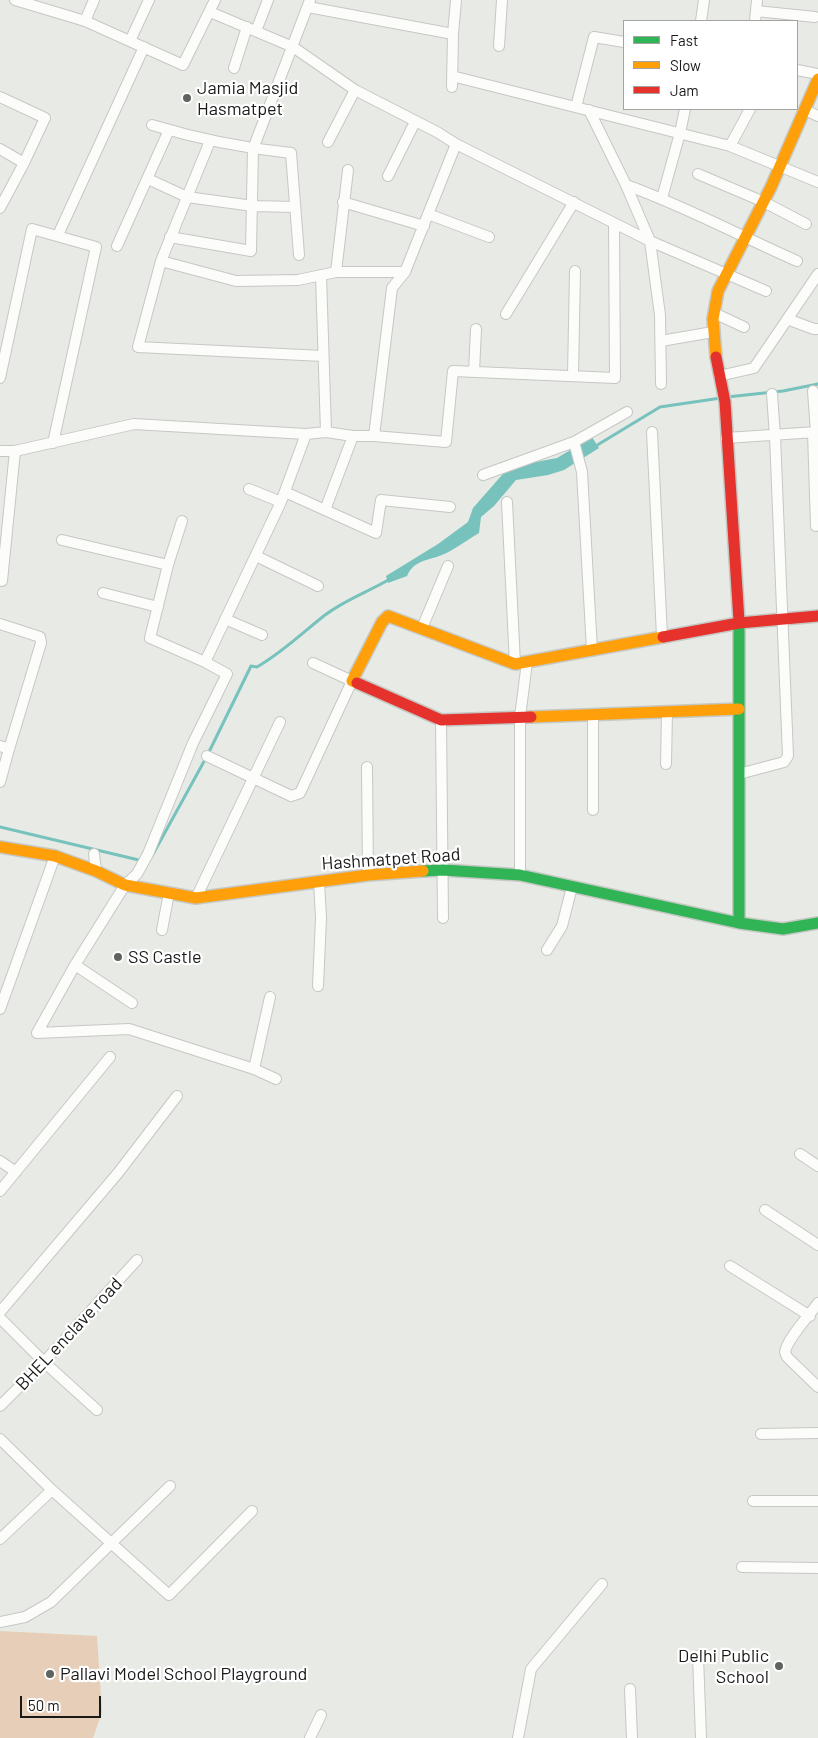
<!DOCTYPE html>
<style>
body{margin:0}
#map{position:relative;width:818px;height:1738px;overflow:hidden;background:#e8eae5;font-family:Barlow,sans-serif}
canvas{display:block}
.legend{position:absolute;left:623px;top:20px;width:175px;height:90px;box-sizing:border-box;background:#fff;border:1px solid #a3a3a3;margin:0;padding:6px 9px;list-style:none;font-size:15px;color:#191a18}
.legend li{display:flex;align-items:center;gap:10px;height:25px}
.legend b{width:25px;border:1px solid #a3a3a3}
.scale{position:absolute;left:20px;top:1696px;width:81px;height:22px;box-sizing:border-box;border:2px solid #191a18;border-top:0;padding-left:6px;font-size:15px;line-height:18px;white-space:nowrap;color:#191a18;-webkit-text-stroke:4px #fff;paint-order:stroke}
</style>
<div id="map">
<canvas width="818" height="1738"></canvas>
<ul class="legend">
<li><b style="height:6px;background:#30b455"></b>Fast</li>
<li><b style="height:6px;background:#ff9f0a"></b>Slow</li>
<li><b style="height:6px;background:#e5322d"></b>Jam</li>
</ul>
<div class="scale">50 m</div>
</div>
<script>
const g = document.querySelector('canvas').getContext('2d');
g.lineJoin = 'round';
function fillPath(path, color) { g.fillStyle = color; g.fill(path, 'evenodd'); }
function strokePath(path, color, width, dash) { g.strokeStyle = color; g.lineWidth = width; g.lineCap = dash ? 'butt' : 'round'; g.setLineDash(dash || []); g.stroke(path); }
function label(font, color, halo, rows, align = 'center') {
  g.font = font + ' Barlow,sans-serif'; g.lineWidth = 4.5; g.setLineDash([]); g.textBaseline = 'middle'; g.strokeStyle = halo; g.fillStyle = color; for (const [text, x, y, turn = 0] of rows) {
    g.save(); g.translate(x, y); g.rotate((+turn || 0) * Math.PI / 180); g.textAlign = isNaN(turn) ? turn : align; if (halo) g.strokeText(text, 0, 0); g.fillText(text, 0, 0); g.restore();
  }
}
const green = new Path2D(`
 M 0,1631 L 97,1636 L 102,1712 L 93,1738 L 0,1738 Z`);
const water = new Path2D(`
 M 592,437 L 599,448 L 564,470 L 548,475 L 516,480 L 494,506 L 481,517 L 479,533 C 467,540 454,550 442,555 C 427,561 414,560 407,576 L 388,583 L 386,576 L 438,544 L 468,522 L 473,508 L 509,467 L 557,458 Z`);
const stream = new Path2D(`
 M 727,397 L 783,391 L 818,384
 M 594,447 L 660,407 L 721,398
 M 0,827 L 143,861
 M 152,856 L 207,756 L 251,666 L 257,667 C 283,652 302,633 325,615 C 346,599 368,592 390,579`);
const street = new Path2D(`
 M 15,0 L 85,21 L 183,65 L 215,0
 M 308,7 L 453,34
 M 756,11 L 815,17
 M 210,12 L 293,47 L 355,90 L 437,132 L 456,144 L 650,241 L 766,291
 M 85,21 L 94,0
 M 701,21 L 704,0
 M 755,21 L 757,0
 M 256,31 L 268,0
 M 130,41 L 149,0
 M 499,46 L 502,0
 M 234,68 L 247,27
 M 797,70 L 818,74
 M 452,76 L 730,146 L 818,182
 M 452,87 L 453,34 L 456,0
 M 0,97 L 45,118 L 24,163
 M 576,107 L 594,37 L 624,42
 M 589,110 L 626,185 L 650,241 L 660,315 L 661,384
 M 805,110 L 818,116
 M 152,125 C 198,139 243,148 291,153 L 299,255
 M 210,141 L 161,261 L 138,347 L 323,356
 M 328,142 L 355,90
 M 730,146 L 750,109
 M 0,149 L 24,163 L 0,208
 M 698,174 L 764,202 L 806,224
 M 388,176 L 415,122
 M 148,179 L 187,197 L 253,206 L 295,207
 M 626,185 C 685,206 740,236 797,261
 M 662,198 L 680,133 L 685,109
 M 343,202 L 424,226
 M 428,214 L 489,237
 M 58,235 L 144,47
 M 170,237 L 251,251 L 253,149 L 310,0
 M 117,246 L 169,130
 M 161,261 L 236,281 L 298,280 L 336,272 L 405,272
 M 336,272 L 348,170
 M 321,275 L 326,432
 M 714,313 L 744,327
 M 506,314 L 574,202
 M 787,319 L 814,329 L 818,329
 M 661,341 L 713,332
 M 474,372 L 476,329
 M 573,375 L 575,271
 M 719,376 L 754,368 L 818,274
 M 0,378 L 32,229 L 96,247 L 53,443
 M 813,391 L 816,432 L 818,432
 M 652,432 L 662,636
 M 813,432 L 816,526
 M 353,436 L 325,510 L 376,533 L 381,500 L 450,507
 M 374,436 L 392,288 L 405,272 L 456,144
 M 726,438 L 816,432
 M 574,442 L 582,472 L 592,650
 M 0,451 L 15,451 L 134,424 L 306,434 L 326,432 L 353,436 L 374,436 L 446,442 L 453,371 L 615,378 L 614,223
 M 483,475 L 574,442 L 627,412
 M 249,489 L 281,502
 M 285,492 L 325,510
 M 507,502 L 515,664
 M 62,540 L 168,565
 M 256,556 L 318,586
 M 2,581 L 15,451
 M 103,593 L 158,607
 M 225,619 L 262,635
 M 0,624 L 37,636 L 40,637 L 41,643 L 9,749
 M 422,628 L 448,566
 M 205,662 L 281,502 L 306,434
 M 593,715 L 593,810
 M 441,720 L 443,918
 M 0,746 L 9,749 L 0,782
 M 207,756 L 291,796 L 300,793 L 352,681 L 313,663
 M 666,764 L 667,712
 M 367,767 L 368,875
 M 739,774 L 784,762 L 788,756 L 775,436 L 772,394
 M 94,854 L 96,871
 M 520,875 L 520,717 L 527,662
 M 196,898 L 280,722
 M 162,930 L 169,893
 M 547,950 L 562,926 L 572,887
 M 75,965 L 132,1003
 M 318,986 L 321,918 L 319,881
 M 0,1009 L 55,856
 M 37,1033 L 75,965 L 125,885 L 137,874 L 148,854 L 193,743 L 227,674 L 205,662 L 150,638 L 168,565 L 182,521
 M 37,1033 L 129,1029 L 254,1069 L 270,997
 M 254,1069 L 276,1079
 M 800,1154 L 818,1166
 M 0,1161 L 16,1172
 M 0,1191 L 110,1057
 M 765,1210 L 818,1245
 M 730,1266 L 810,1316
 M 818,1303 C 809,1316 787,1339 785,1352 L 787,1357 L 818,1387
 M 0,1312 L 118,1173 L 177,1096
 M 0,1318 L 44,1362 L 97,1410
 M 0,1406 L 44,1362 L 137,1260
 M 761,1434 L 818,1433
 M 0,1439 L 52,1490 L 169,1595 L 252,1511
 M 753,1501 L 818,1501
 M 0,1539 L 52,1490
 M 742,1567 L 818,1568
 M 0,1622 L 25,1617 L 51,1602 L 170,1486
 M 698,1656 L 701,1738
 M 630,1689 L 632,1738
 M 310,1738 L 321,1715
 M 518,1738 L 531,1669 L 602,1584`);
const fast = new Path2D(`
 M 739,621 L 739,923
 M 423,871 L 443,870 L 520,875 L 739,923 L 783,929 L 818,923`);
const slow = new Path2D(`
 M 716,357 L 713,319 L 718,291 L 771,187 L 818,79
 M 357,683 L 352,681 L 382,622 L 388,616 L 515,664 L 663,637
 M 531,717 L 739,709
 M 0,847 L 55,856 L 96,871 L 125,885 L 196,898 L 368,875 L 423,871`);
const jam = new Path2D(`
 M 716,357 L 725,402 L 739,621
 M 663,637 L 739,623 L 818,616
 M 357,683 L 441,720 L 531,717`);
const markers = [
 [187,98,5,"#616360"],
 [118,957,5,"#616360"],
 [779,1666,5,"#616360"],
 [50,1674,5,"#616360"]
];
const poiNames = [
 ["Jamia Masjid",197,88],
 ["Hasmatpet",197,109],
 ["SS Castle",128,957],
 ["Delhi Public",769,1656,"right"],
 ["School",769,1677,"right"],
 ["Pallavi Model School Playground",60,1674]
];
const streetNames = [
 ["Hashmatpet Road",391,859,-4],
 ["BHEL enclave road",69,1334,-47]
];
fillPath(green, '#e7ceb8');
fillPath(water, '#77c2bc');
strokePath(stream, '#77c2bc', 3);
strokePath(street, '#c6c8c4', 12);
strokePath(fast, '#c6c8c4', 14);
strokePath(slow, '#c6c8c4', 14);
strokePath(jam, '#c6c8c4', 14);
strokePath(street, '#fcfcfb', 10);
strokePath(fast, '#30b455', 11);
strokePath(slow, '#ff9f0a', 11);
strokePath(jam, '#e5322d', 11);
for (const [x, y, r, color] of markers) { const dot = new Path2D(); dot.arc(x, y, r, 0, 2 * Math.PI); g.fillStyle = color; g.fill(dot); strokePath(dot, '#fff', 2); }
label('18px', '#191a18', '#fff', poiNames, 'left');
label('18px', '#191a18', '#fff', streetNames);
</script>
